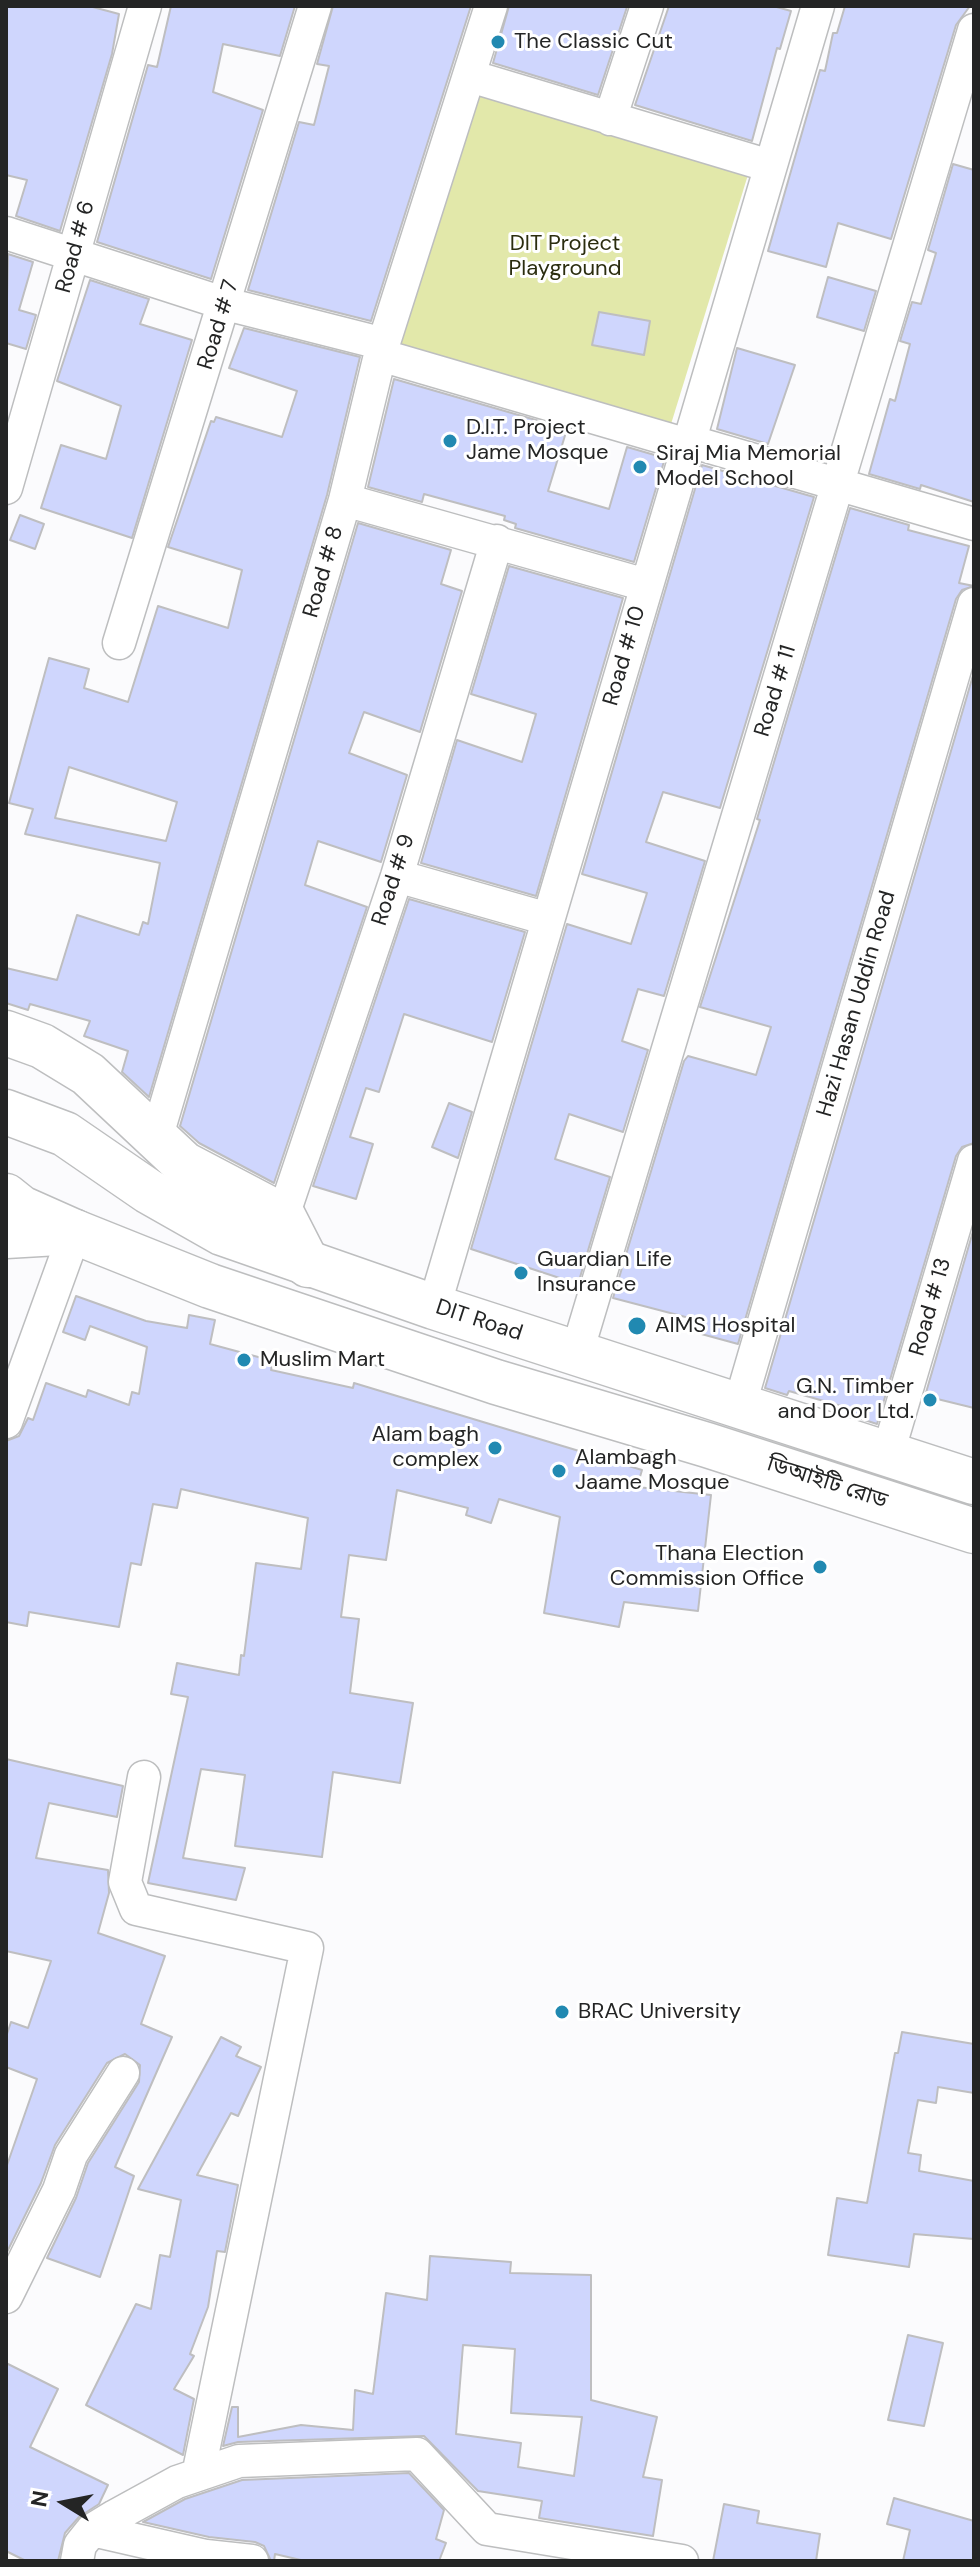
<!DOCTYPE html>
<meta charset="utf-8">
<style>
body{margin:0}
#map{position:relative;width:980px;height:2567px;overflow:hidden;background:#fbfbfd;font-family:"DM Sans",sans-serif}
canvas{display:block}
.frame{position:absolute;inset:0;border:8px solid #242525;pointer-events:none}
.north{position:absolute;left:24px;top:2463px;width:80px;height:80px;-webkit-text-stroke:6px #fff;paint-order:stroke;rotate:280deg;font-size:22px;font-weight:700;line-height:32px;text-align:center;color:#242525}
.north::after{content:'';display:block;margin:auto;width:28px;height:36px;background:#242525;clip-path:polygon(50% 0,100% 100%,50% 72%,0 100%)}
</style>
<div id="map">
<canvas width="980" height="2567"></canvas>
<div class="frame"></div>
<div class="north">N</div>
</div>
<script>
const g = document.querySelector('canvas').getContext('2d');
g.lineJoin = 'round';
function fillPath(path, color) { g.fillStyle = color; g.fill(path, 'evenodd'); }
function strokePath(path, color, width, dash) { g.strokeStyle = color; g.lineWidth = width; g.lineCap = dash ? 'butt' : 'round'; g.setLineDash(dash || []); g.stroke(path); }
function label(font, color, halo, rows, align = 'center') {
  g.font = font + ' "DM Sans","Noto Sans Bengali",sans-serif'; g.lineWidth = 6; g.setLineDash([]); g.textBaseline = 'middle'; g.strokeStyle = halo; g.fillStyle = color; for (const [text, x, y, turn = 0] of rows) {
    g.save(); g.translate(x, y); g.rotate((+turn || 0) * Math.PI / 180); g.textAlign = isNaN(turn) ? turn : align; if (halo) g.strokeText(text, 0, 0); g.fillText(text, 0, 0); g.restore();
  }
}
const green = new Path2D(`
 M 463,76 L 751,165 L 667,437 L 379,349 Z`);
const building = new Path2D(`
 M 6,6 L 89,6 L 119,14 L 112,54 L 60,231 L 16,216 L 27,180 L 6,175 Z
 M 171,6 L 295,6 L 280,56 L 223,44 L 213,92 L 263,110 L 211,279 L 97,242 L 148,65 L 157,67 Z
 M 333,6 L 471,6 L 371,321 L 248,290 L 299,122 L 314,125 L 329,66 L 317,64 Z
 M 509,6 L 627,7 L 598,95 L 493,63 Z
 M 669,6 L 773,6 L 791,11 L 780,49 L 777,48 L 752,141 L 635,105 Z
 M 845,6 L 970,6 L 956,25 L 891,239 L 838,223 L 826,267 L 768,251 L 820,70 L 825,71 L 833,33 L 837,33 Z
 M 953,164 L 974,170 L 974,502 L 921,485 L 920,489 L 869,474 L 890,399 L 895,401 L 910,344 L 900,341 L 912,302 L 921,304 L 936,253 L 928,250 Z
 M 8,254 L 33,262 L 19,310 L 36,315 L 26,349 L 6,343 Z
 M 828,277 L 876,291 L 864,331 L 817,317 Z
 M 90,280 L 149,299 L 140,324 L 192,340 L 132,538 L 41,508 L 61,445 L 106,459 L 121,406 L 57,381 Z
 M 599,312 L 650,321 L 644,355 L 592,345 Z
 M 244,328 L 360,357 L 327,495 L 149,1097 L 122,1072 L 128,1051 L 84,1036 L 90,1021 L 30,1004 L 28,1010 L 6,1003 L 6,968 L 57,980 L 77,915 L 139,935 L 143,922 L 148,924 L 160,863 L 25,834 L 33,809 L 9,803 L 49,658 L 89,669 L 84,688 L 128,702 L 158,606 L 228,628 L 242,570 L 168,547 L 211,421 L 214,422 L 216,417 L 282,437 L 297,391 L 229,368 ZM 69,767 L 177,802 L 166,841 L 55,818 Z
 M 737,348 L 795,365 L 768,444 L 717,429 Z
 M 394,379 L 567,429 L 548,491 L 609,509 L 627,447 L 665,458 L 634,562 L 515,528 L 516,524 L 504,520 L 505,516 L 424,494 L 422,502 L 368,487 Z
 M 702,465 L 814,497 L 720,808 L 663,792 L 646,842 L 705,861 L 664,996 L 638,989 L 622,1041 L 648,1050 L 623,1132 L 569,1114 L 555,1159 L 610,1177 L 578,1284 L 471,1249 L 567,924 L 631,944 L 647,893 L 582,874 Z
 M 850,508 L 909,525 L 908,530 L 969,546 L 959,583 L 974,586 L 962,590 L 956,599 L 738,1344 L 694,1332 L 697,1320 L 613,1298 L 684,1061 L 688,1056 L 756,1075 L 771,1027 L 700,1007 L 760,820 L 757,819 Z
 M 20,515 L 44,524 L 35,549 L 10,540 Z
 M 358,523 L 451,550 L 441,584 L 462,591 L 420,732 L 364,712 L 349,753 L 407,775 L 381,862 L 318,841 L 305,885 L 367,907 L 274,1183 L 199,1143 L 180,1126 Z
 M 509,566 L 623,598 L 536,896 L 421,863 L 457,740 L 522,762 L 536,714 L 471,694 Z
 M 974,672 L 974,1143 L 962,1147 L 956,1156 L 877,1424 L 846,1414 L 848,1408 L 789,1391 L 787,1395 L 765,1388 Z
 M 409,899 L 525,932 L 492,1042 L 404,1014 L 379,1092 L 366,1088 L 350,1137 L 373,1144 L 356,1199 L 313,1186 Z
 M 449,1103 L 472,1112 L 458,1158 L 432,1147 Z
 M 974,1228 L 974,1408 L 925,1396 Z
 M 76,1296 L 146,1321 L 187,1328 L 189,1315 L 215,1320 L 210,1344 L 273,1361 L 271,1370 L 353,1388 L 354,1383 L 642,1470 L 637,1487 L 711,1495 L 698,1611 L 624,1602 L 619,1627 L 544,1613 L 560,1517 L 499,1499 L 491,1523 L 466,1515 L 468,1508 L 397,1490 L 386,1560 L 349,1555 L 341,1617 L 359,1619 L 350,1693 L 413,1703 L 400,1783 L 333,1772 L 322,1857 L 235,1846 L 245,1775 L 201,1769 L 183,1858 L 245,1868 L 236,1900 L 148,1883 L 188,1697 L 171,1694 L 177,1663 L 239,1675 L 241,1655 L 244,1656 L 256,1563 L 301,1569 L 308,1518 L 181,1489 L 177,1508 L 153,1504 L 141,1565 L 131,1563 L 119,1627 L 29,1612 L 27,1626 L 6,1622 L 6,1441 L 19,1436 L 28,1418 L 33,1420 L 46,1383 L 86,1397 L 88,1390 L 129,1405 L 132,1392 L 139,1394 L 147,1347 L 90,1326 L 85,1340 L 63,1332 Z
 M 6,1759 L 123,1786 L 117,1817 L 49,1803 L 36,1858 L 108,1870 L 109,1893 L 98,1933 L 165,1956 L 141,2024 L 172,2037 L 115,2167 L 134,2176 L 100,2277 L 47,2258 L 76,2198 L 88,2163 L 139,2082 L 140,2065 L 125,2054 L 107,2063 L 55,2145 L 41,2183 L 6,2254 L 6,2168 L 37,2079 L 6,2067 L 6,2037 L 11,2022 L 28,2028 L 51,1961 L 6,1951 Z
 M 902,2032 L 974,2044 L 974,2093 L 938,2087 L 936,2103 L 918,2100 L 908,2153 L 921,2155 L 919,2171 L 974,2181 L 974,2239 L 914,2234 L 909,2267 L 828,2255 L 837,2198 L 867,2203 L 895,2053 L 898,2053 Z
 M 221,2037 L 241,2047 L 236,2056 L 261,2067 L 238,2116 L 231,2113 L 197,2175 L 238,2185 L 225,2252 L 217,2251 L 208,2307 L 190,2354 L 194,2356 L 174,2389 L 194,2399 L 183,2455 L 86,2405 L 136,2304 L 151,2309 L 160,2255 L 170,2257 L 181,2200 L 138,2189 Z
 M 430,2256 L 511,2262 L 510,2273 L 591,2275 L 591,2400 L 657,2417 L 643,2477 L 662,2480 L 653,2536 L 539,2518 L 542,2501 L 478,2491 L 424,2436 L 238,2442 L 223,2446 L 232,2407 L 238,2407 L 238,2437 L 301,2425 L 353,2430 L 355,2390 L 373,2394 L 386,2293 L 427,2300 ZM 463,2345 L 515,2349 L 511,2413 L 582,2417 L 574,2476 L 518,2467 L 521,2443 L 456,2434 Z
 M 908,2335 L 943,2343 L 924,2426 L 888,2420 Z
 M 6,2363 L 58,2389 L 30,2447 L 108,2485 L 99,2504 L 79,2517 L 65,2533 L 58,2561 L 26,2561 L 6,2551 Z
 M 409,2473 L 444,2510 L 436,2539 L 446,2543 L 439,2561 L 305,2561 L 275,2554 L 274,2561 L 271,2561 L 264,2546 L 255,2542 L 209,2537 L 143,2522 L 185,2499 L 242,2480 Z
 M 894,2498 L 974,2521 L 974,2561 L 903,2561 L 910,2530 L 887,2524 Z
 M 724,2504 L 759,2511 L 757,2523 L 820,2534 L 816,2561 L 713,2561 Z`);
const street = new Path2D(`
 M 470,76 L 770,166
 M 610,119 L 647,6
 M 6,233 L 226,304 L 384,344
 M 380,355 L 688,445
 M 689,441 L 974,524
 M 6,488 L 145,6
 M 345,500 L 646,585
 M 119,643 L 315,6
 M 397,876 L 548,919
 M 156,1139 L 345,500 L 380,355 L 491,6
 M 283,1216 L 397,876 L 497,541
 M 434,1307 L 818,6
 M 577,1352 L 974,30
 M 740,1404 L 974,604
 M 6,1422 L 75,1232
 M 888,1453 L 974,1161
 M 144,1777 L 125,1882 L 136,1909 L 307,1948 L 198,2475
 M 6,2297 L 59,2190 L 71,2155 L 123,2073
 M 92,2530 L 206,2556 L 252,2561
 M 77,2561 L 80,2545 L 92,2530 L 115,2516 L 177,2482 L 239,2461 L 417,2454 L 487,2529 L 682,2561`);
const secondary = new Path2D(`
 M 6,1033 L 42,1046 L 88,1074 L 184,1164 L 283,1216 L 308,1265
 M 6,1236 L 75,1232`);
const primary = new Path2D(`
 M 6,1112 L 65,1134 L 148,1191 L 222,1233 L 434,1307 L 974,1482
 M 6,1196 L 21,1208 L 75,1232 L 210,1286 L 496,1382 L 707,1445 L 974,1531`);
const markers = [
 [498,42,8,"#2189b1"],
 [450,441,8,"#2189b1"],
 [640,467,8,"#2189b1"],
 [521,1273,8,"#2189b1"],
 [637,1326,10,"#2189b1"],
 [244,1360,8,"#2189b1"],
 [930,1400,8,"#2189b1"],
 [495,1448,8,"#2189b1"],
 [559,1471,8,"#2189b1"],
 [820,1567,8,"#2189b1"],
 [562,2012,8,"#2189b1"]
];
const poiNames = [
 ["The Classic Cut",514,42],
 ["D.I.T. Project",466,428],
 ["Jame Mosque",466,453],
 ["Siraj Mia Memorial",656,454],
 ["Model School",656,479],
 ["Guardian Life",537,1260],
 ["Insurance",537,1285],
 ["AIMS Hospital",655,1326],
 ["Muslim Mart",260,1360],
 ["G.N. Timber",914,1387,"right"],
 ["and Door Ltd.",914,1412,"right"],
 ["Alam bagh",479,1435,"right"],
 ["complex",479,1460,"right"],
 ["Alambagh",575,1458],
 ["Jaame Mosque",575,1483],
 ["Thana Election",804,1554,"right"],
 ["Commission Office",804,1579,"right"],
 ["BRAC University",578,2012]
];
const parkNames = [
 ["DIT Project",565,244],
 ["Playground",565,269]
];
const streetNames = [
 ["Road # 6",76,247,-75],
 ["Road # 7",219,325,-73],
 ["Road # 8",324,572,-74],
 ["Road # 10",625,656,-74],
 ["Road # 11",776,691,-73],
 ["Road # 9",394,880,-72],
 ["Hazi Hasan Uddin Road",857,1004,-74],
 ["Road # 13",931,1307,-74],
 ["DIT Road",479,1321,18],
 ["ডিআইটি রোড",827,1483,18]
];
fillPath(green, '#e2e8aa');
fillPath(building, '#cfd6fd');
strokePath(building, '#bebec0', 2);
strokePath(street, '#bdbebf', 35);
strokePath(secondary, '#bdbebf', 47);
strokePath(primary, '#bdbebf', 47);
strokePath(street, '#fff', 32);
strokePath(secondary, '#fff', 44);
strokePath(primary, '#fff', 44);
for (const [x, y, r, color] of markers) { const dot = new Path2D(); dot.arc(x, y, r, 0, 2 * Math.PI); g.fillStyle = color; g.fill(dot); strokePath(dot, '#fff', 3); }
label('22px', '#242525', '#fff', poiNames, 'left');
label('22px', '#2b2d0f', '#fff', parkNames);
label('22px', '#242525', '#fff', streetNames);
</script>
